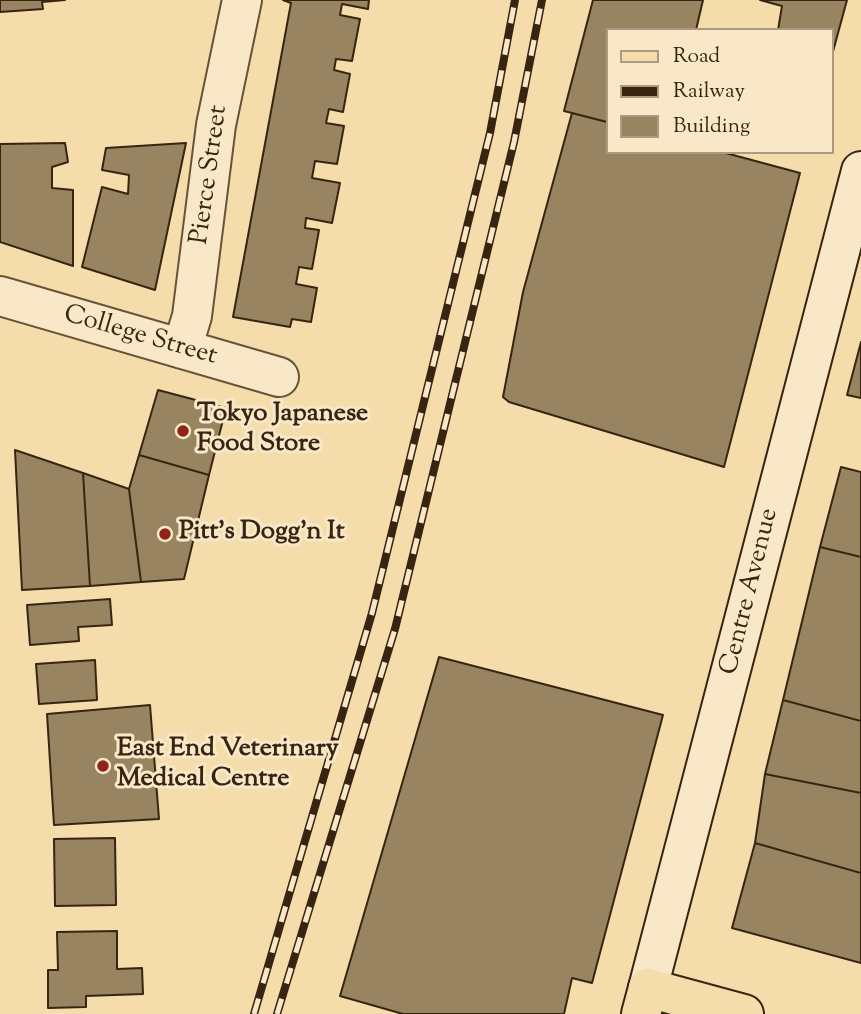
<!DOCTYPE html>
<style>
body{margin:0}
#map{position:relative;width:861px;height:1014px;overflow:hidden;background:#f4dcab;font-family:"Sorts Mill Goudy",serif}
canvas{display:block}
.legend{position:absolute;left:606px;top:28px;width:228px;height:126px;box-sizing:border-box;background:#f8e8c8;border:2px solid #ab9a7f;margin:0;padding:9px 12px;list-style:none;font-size:21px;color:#372511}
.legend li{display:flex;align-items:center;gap:14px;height:35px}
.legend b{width:35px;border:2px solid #ab9a7f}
</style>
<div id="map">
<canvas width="861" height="1014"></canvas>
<ul class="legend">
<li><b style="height:9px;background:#f4dcab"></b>Road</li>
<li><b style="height:9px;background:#372511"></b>Railway</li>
<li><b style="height:19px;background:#998461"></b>Building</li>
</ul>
</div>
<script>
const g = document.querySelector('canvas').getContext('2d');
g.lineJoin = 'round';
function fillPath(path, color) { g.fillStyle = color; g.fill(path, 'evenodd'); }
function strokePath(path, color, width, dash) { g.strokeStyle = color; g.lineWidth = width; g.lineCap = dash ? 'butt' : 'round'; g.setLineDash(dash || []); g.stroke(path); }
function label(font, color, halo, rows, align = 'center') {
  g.font = font + ' "Sorts Mill Goudy",serif'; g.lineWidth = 6; g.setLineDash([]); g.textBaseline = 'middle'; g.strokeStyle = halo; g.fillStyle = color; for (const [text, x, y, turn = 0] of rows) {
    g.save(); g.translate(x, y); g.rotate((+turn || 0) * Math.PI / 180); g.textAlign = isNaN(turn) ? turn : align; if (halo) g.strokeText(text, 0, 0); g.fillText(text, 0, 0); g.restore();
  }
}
const building = new Path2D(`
 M 0,0 L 65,0 L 42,2 L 43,9 L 0,12 Z
 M 283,0 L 369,0 L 368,9 L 342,4 L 340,15 L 360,19 L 352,61 L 336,59 L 334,70 L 350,74 L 343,112 L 329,109 L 326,123 L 344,126 L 337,164 L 315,161 L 312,178 L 340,183 L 332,223 L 306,218 L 305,228 L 319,230 L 312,269 L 299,267 L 296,284 L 317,288 L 311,322 L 292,319 L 290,327 L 233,317 L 291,3 Z
 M 593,0 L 703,0 L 696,30 L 607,30 L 607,122 L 564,111 Z
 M 760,0 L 847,0 L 831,59 L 831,30 L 778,30 L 782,6 Z
 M 572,113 L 607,122 L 607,152 L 722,152 L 800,173 L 724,467 L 509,402 L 503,397 L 523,292 Z
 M 65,143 L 68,162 L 52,167 L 52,188 L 73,190 L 73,266 L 0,242 L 0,144 Z
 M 186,143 L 155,290 L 82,267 L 102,187 L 128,194 L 129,175 L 102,170 L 106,148 Z
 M 861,342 L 861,398 L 847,395 Z
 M 158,390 L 226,408 L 209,475 L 139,455 Z
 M 15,450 L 83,473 L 90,586 L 22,590 Z
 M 139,455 L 209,475 L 184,579 L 141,582 L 129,489 Z
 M 841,467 L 861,472 L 861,557 L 820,547 Z
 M 83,473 L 129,489 L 141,582 L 90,586 Z
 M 820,547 L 861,557 L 861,721 L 783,700 Z
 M 110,599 L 112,625 L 78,627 L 79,641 L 30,645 L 27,605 Z
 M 439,657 L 663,715 L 592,983 L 572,978 L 564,1014 L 403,1014 L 340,996 Z
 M 95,660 L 97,700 L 39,704 L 36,664 Z
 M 783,700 L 861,721 L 861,793 L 765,774 Z
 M 150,705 L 159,819 L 54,825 L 47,714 Z
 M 765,774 L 861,793 L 861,873 L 755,843 Z
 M 115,838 L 116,905 L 55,906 L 54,839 Z
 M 755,843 L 861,873 L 861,963 L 732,928 Z
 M 117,931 L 117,969 L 142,968 L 143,994 L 86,996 L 86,1007 L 48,1008 L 48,970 L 58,970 L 57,932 Z`);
const street = new Path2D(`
 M 0,296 L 279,377
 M 182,349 L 192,316 L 216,125 L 242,0`);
const secondary = new Path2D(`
 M 648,988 L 861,171`);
const primary = new Path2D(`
 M 641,1014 L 648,988 L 744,1014`);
const rail = new Path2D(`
 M 254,1014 L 372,613 L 490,133 L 515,0
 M 277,1014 L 395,629 L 514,142 L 542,0`);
const markers = [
 [183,431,7,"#8f2418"],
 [165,534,7,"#8f2418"],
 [103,766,7,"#8f2418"]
];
const streetNames = [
 ["Pierce Street",211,175,-82],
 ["College Street",140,337,16],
 ["Centre Avenue",751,592,-76]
];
const poiNames = [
 ["Tokyo Japanese",197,416],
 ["Food Store",197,446],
 ["Pitt's Dogg'n It",179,534],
 ["East End Veterinary",117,751],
 ["Medical Centre",117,781]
];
fillPath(building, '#998461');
strokePath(building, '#372511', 2);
strokePath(street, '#665338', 42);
strokePath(secondary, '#372511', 42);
strokePath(primary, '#372511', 42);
strokePath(street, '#f8e8c8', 38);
strokePath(secondary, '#f8e8c8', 38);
strokePath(primary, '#f4dcab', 38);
strokePath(rail, '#372511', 8);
strokePath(rail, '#f8e8c8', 5, [16]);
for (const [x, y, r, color] of markers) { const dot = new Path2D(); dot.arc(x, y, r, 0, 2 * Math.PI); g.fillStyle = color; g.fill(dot); strokePath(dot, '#f8e8c8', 2.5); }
label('26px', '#372511', '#f8e8c8', streetNames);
label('bold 26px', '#372511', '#f8e8c8', poiNames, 'left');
</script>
